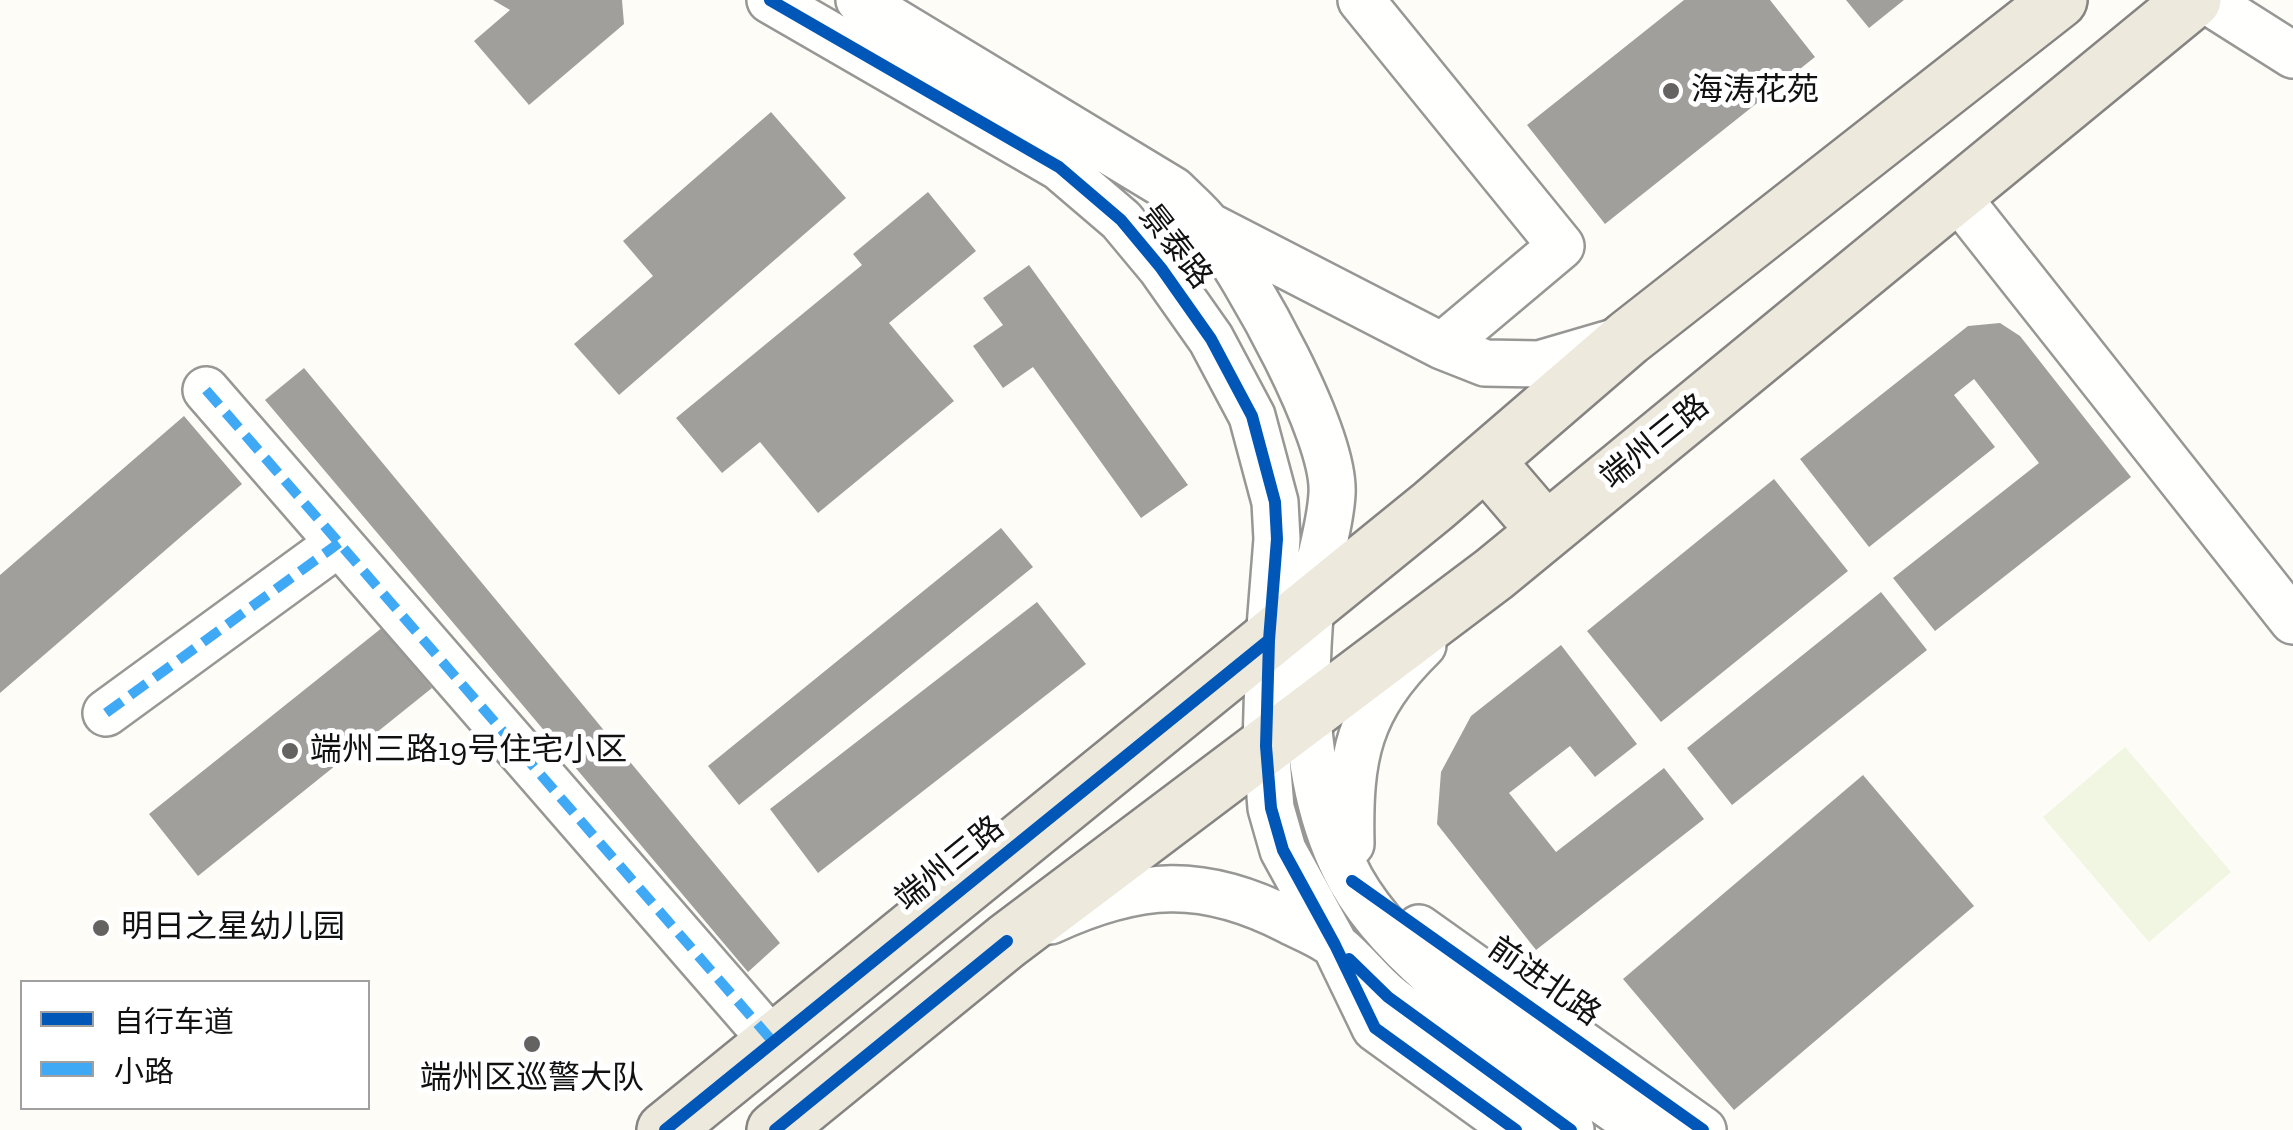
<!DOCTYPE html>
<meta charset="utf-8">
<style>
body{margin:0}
#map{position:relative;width:2293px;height:1130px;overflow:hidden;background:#fdfcf7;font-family:"Zilla Slab","Noto Sans SC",serif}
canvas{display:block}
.legend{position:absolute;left:20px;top:980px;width:350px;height:130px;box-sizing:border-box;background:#fff;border:2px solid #a0a0a0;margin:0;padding:12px 18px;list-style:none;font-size:30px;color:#111}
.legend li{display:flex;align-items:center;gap:20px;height:50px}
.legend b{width:50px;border:2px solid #a0a0a0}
</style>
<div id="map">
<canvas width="2293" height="1130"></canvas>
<ul class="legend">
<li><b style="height:12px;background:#0057b8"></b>自行车道</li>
<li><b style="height:12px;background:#3fa9f5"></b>小路</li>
</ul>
</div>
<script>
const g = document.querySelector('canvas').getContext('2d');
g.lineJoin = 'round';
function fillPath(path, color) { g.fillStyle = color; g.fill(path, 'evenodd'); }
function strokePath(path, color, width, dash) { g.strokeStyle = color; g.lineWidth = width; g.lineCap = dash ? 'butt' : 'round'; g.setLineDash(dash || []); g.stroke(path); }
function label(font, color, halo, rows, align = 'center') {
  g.font = font + ' "Zilla Slab","Noto Sans SC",serif'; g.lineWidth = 10; g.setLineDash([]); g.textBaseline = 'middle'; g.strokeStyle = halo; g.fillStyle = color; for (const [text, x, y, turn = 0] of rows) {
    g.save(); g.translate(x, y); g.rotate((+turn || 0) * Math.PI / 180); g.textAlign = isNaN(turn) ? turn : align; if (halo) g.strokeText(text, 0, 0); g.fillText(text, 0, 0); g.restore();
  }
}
const pitch = new Path2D(`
 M 2125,747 L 2231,872 L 2149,942 L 2043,817 Z`);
const building = new Path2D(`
 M 493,0 L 622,0 L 624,24 L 529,105 L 474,41 L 510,10 Z
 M 1684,0 L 1770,0 L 1815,57 L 1605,224 L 1527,125 Z
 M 1846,0 L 1904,0 L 1869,28 Z
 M 771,112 L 846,198 L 619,395 L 574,344 L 653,276 L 623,241 Z
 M 928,192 L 976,251 L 889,323 L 954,401 L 818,513 L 760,442 L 722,473 L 676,418 L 862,265 L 853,254 Z
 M 1029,265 L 1188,485 L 1141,518 L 1033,367 L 1003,388 L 973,346 L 1003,325 L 983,298 Z
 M 2000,323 L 2020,336 L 2131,477 L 1935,631 L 1893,578 L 2039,463 L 1974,379 L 1954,395 L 1995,447 L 1869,547 L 1800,459 L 1968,326 Z
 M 304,368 L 780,943 L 748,972 L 265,400 Z
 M 184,416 L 242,484 L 0,693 L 0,575 Z
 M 1774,479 L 1848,571 L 1661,722 L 1587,631 Z
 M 1001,528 L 1033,567 L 739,805 L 708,766 Z
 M 1881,592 L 1927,650 L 1732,805 L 1687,748 Z
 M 1037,602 L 1086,664 L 818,873 L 770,809 Z
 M 383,627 L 432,688 L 198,876 L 149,814 Z
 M 1561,645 L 1637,744 L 1595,777 L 1570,746 L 1509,793 L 1556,852 L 1664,768 L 1704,819 L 1536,950 L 1437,824 L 1441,772 L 1471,716 Z
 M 1863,775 L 1974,906 L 1734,1110 L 1623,979 Z`);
const minor = new Path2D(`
 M 770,0 L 1059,167 L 1121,220 L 1161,268 L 1211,339 L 1252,416 L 1275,502 L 1277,539 L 1269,640 L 1266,746 L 1271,808 L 1283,850 L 1335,945 L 1375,1028 L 1516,1130
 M 859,0 L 1173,190 C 1185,202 1200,214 1210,228 C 1247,278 1336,434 1332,494 C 1330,532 1315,569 1311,606 C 1302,698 1306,799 1351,880 C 1405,977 1554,1065 1644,1130
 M 1361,0 L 1561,246 L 1442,346
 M 2206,0 L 2293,55
 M 1956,195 L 2293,621
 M 1211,227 L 1442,346 L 1485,363 L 1539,364 L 1621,340
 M 206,390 L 774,1043
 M 106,713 L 339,543
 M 1351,844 C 1349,756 1358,709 1423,645
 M 1050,921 C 1139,880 1203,876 1290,921 C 1305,929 1324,936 1337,947 C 1357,963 1372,985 1392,1000 C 1450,1045 1511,1087 1571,1130
 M 1419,928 L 1703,1130`);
const major = new Path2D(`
 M 1486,461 L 1546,531
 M 665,1130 L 1433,506 L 1628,338 L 2059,0
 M 775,1130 L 1007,941 L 1494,574 L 2193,0`);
const quiet = new Path2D(`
 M 206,390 L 774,1043
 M 106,713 L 339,543`);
const cycleway = new Path2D(`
 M 770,0 L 1059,167 L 1121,220 L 1161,268 L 1211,339 L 1252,416 L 1275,502 L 1277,539 L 1269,640 L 1266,746 L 1271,808 L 1283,850 L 1335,945 L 1375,1028 L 1516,1130
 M 1352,881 L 1703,1130
 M 1349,959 L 1388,997 L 1571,1130
 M 665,1130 L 1269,640
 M 775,1130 L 1007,941`);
const markers = [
 [1671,91,10,"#646362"],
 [290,751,10,"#646362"],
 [101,928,10,"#646362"],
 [532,1044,10,"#646362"]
];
const poiNames = [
 ["海涛花苑",1691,91],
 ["端州三路19号住宅小区",310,751],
 ["明日之星幼儿园",121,928],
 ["端州区巡警大队",532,1079,"center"]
];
const streetNames = [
 ["景泰路",1175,247,52],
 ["端州三路",1655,442,-39],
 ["端州三路",950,864,-39],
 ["前进北路",1544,982,35]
];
fillPath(pitch, '#f0f6e1');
fillPath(building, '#a19f9c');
strokePath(minor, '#979795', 50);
strokePath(major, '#858482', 60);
strokePath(minor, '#fffffe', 45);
strokePath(major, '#ede9dc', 55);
strokePath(quiet, '#3fa9f5', 10, [20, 10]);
strokePath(cycleway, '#0057b8', 12);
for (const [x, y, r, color] of markers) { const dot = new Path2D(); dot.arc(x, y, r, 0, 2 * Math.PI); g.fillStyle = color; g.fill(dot); strokePath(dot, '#fff', 4); }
label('32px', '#111', '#fff', poiNames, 'left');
label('32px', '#111', '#fff', streetNames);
</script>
